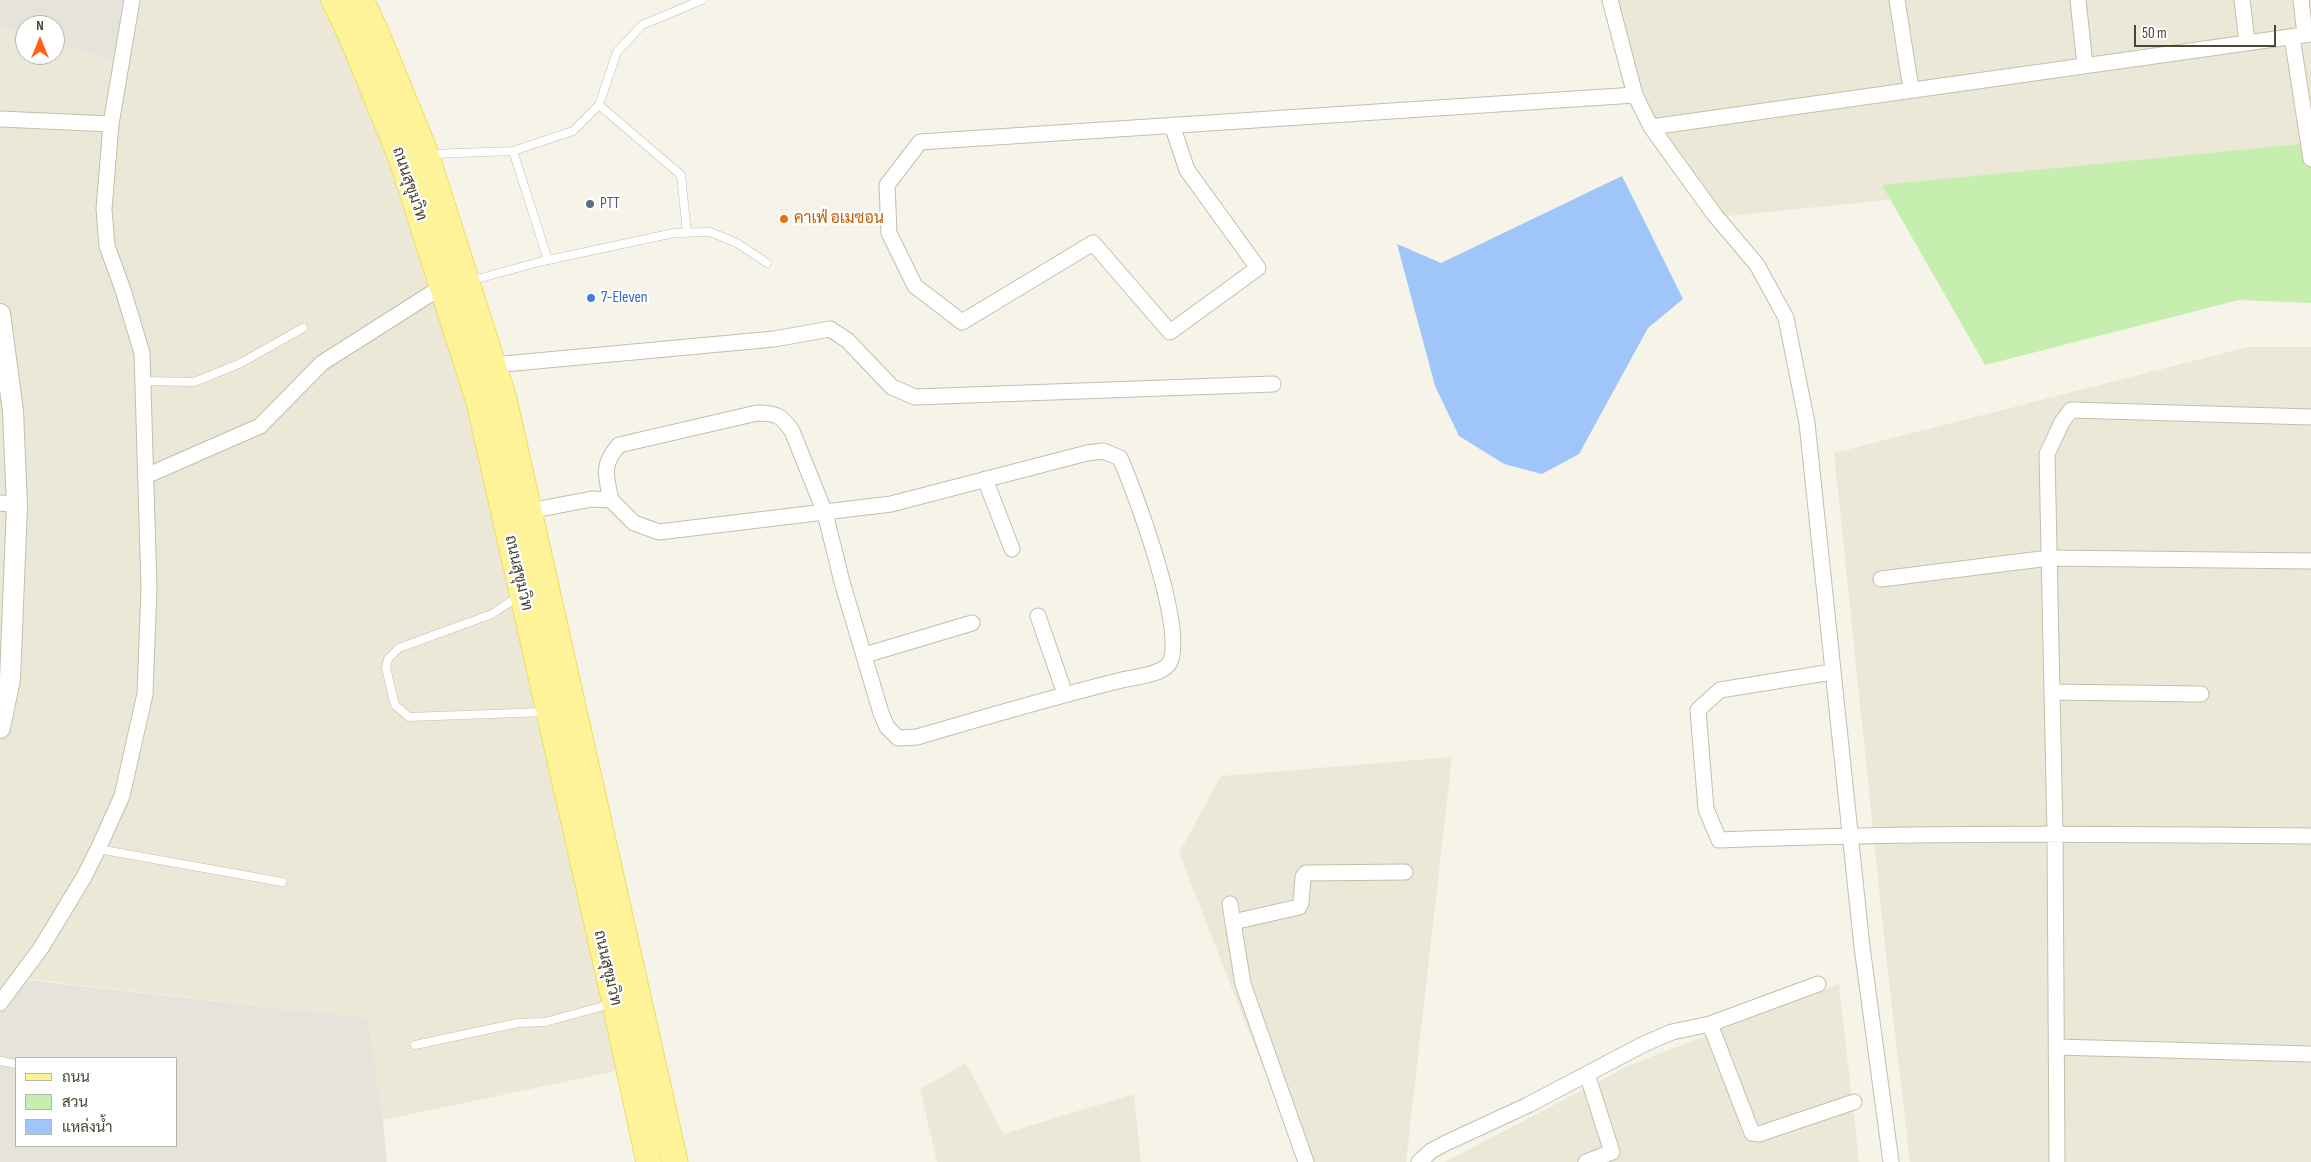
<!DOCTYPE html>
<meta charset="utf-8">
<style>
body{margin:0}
#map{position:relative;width:2311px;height:1162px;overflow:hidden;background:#f6f4e9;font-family:"Sofia Sans Condensed",Sarabun,sans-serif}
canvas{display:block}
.legend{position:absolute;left:15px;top:1057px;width:162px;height:90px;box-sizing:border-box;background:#fff;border:1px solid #b7b5af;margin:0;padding:6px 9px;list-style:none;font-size:15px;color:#4b4636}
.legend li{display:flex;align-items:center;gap:10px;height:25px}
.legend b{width:25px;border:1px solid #b7b5af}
.north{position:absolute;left:15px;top:15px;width:50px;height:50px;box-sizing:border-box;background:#fff;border:1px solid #b7b5af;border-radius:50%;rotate:0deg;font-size:14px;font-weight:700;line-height:20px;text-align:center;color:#4b4636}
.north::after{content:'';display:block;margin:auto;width:18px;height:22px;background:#ff6217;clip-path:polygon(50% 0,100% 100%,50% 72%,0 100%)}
.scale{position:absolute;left:2134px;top:25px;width:142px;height:22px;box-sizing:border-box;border:2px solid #4b4636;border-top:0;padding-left:6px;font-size:15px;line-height:18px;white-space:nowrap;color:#4b4636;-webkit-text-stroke:4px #fff;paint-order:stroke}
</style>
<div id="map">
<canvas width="2311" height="1162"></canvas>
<ul class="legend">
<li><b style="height:6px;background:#fff399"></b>ถนน</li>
<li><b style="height:14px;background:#c6eeae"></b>สวน</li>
<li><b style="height:14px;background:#a0c5f8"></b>แหล่งน้ำ</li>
</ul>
<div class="north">N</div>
<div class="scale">50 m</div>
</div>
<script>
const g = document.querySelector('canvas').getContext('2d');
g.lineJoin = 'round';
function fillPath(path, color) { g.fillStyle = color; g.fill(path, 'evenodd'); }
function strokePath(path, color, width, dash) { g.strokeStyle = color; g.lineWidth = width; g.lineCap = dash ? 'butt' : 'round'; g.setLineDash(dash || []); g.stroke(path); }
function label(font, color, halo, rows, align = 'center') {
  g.font = font + ' "Sofia Sans Condensed",Sarabun,sans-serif'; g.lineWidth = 4.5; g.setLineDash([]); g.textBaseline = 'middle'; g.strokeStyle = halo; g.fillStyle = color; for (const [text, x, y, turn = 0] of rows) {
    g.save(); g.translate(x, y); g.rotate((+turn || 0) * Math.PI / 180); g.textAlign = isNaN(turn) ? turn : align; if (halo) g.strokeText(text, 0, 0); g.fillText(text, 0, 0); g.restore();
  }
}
const residential = new Path2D(`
 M 132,0 L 330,0 L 441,290 L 626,1069 L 383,1120 L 366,1018 L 19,978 L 0,1003 L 0,26 L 25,34 L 25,55 L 55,55 L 55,43 L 121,65 Z
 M 1612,0 L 2311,0 L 2311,158 L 1717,217 L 1638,98 Z
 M 2248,347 L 2311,347 L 2311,1162 L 1910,1162 L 1887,965 L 1834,453 Z
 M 1452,757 L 1406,1162 L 1300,1162 L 1179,853 L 1221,776 Z
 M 1839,984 L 1859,1162 L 1445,1162 L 1630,1065 Z
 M 966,1063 L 1003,1134 L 1134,1094 L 1141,1162 L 937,1162 L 920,1089 Z`);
const industrial = new Path2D(`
 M 0,0 L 132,0 L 122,65 L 55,43 L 55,25 L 25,25 L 25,34 L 0,26 Z
 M 18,979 L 367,1018 L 383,1120 L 387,1162 L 0,1162 L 0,1003 ZM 16,1058 L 176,1058 L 176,1146 L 16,1146 Z`);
const green = new Path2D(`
 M 2311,143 L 2311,303 L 2239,300 L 1985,365 L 1882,185 Z`);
const water = new Path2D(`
 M 1622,176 L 1683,299 L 1648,328 L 1579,454 L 1542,474 L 1504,464 L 1459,436 L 1435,386 L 1397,244 L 1441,263 Z`);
const service = new Path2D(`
 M 599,105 L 681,175 L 687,233
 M 513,151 L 548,260
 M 431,154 L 513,151 L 573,131 L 599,105 L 617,52 L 642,25 L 702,0
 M 470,281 L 539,262 L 674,233 L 710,232 L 737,243 L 767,263
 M 143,381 L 194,382 L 239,364 L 303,328
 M 519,596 L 492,614 L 399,648 L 388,659 L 386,668 L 395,705 L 409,717 L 545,712
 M 98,849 L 282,882
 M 415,1045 L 518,1023 L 545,1022 L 611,1004
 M 0,1061 L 16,1064`);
const minor = new Path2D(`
 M 1610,0 L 1635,95 L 1651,127 L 1714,214 L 1757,265 L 1786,318 L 1807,423 L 1862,947 L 1891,1162
 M 1897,0 L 1911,89
 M 2078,0 L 2085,65
 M 2242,0 L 2247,42
 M 2301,0 L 2305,35
 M 2292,37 L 2311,159
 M 0,119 L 111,124
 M 1172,125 L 1187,170 L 1258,268 L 1170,332 L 1093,243 L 962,322 L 915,286 L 889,233 L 887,185 L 920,142 L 1635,95
 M 1651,127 L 2311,34
 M 493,365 L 774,339 L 830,329 L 847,340 L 892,387 L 915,397 L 1273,384
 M 146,476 L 260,426 L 322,363 L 443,286
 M 985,479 L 1012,549
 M 0,503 L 17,505
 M 529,511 L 592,499 L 611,500 L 634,523 L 659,532 L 891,504 L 1087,453 L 1103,451 L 1120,458 C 1134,489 1190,639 1168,665 C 1159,675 1135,677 1122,680 C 1053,697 985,717 917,737 L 898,738 L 887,727 L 881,713 L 842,582 L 825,513 L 792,431 C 781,415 776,413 757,413 L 619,445 C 601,465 606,476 611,500
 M 1881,579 L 2049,558 L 2311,561
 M 1038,616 L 1065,694
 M 865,655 L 972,623
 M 1832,672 L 1720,690 L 1698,710 L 1706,809 L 1719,840 C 1916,832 2113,834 2311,836
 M 2052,692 L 2201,694
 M 1230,904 L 1243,984 L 1306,1162
 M 1233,922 L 1299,907 L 1301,903 L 1303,877 L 1306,873 L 1405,872
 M 0,1003 L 41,948 L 84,877 L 98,849 L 122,796 L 145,694 L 149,588 L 142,353 L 123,290 L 107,246 L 104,209 L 111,124 L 132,0
 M 1710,1024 L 1752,1133 L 1759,1134 L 1854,1102
 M 2056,1047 L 2311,1054
 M 1419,1162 L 1431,1151 L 1446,1143 L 1528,1105 L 1644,1044 L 1672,1032 L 1710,1024 L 1818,984
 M 1586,1162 L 1612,1152 L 1587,1074
 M 2057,1162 L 2055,834 L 2047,454 L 2062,422 L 2071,410 L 2311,417`);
const tertiary = new Path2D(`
 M 0,314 L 13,411 L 17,505 L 10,679 L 0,728`);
const primary = new Path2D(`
 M 334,0 L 352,37 L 402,160 L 479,402 L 615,1003 L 649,1162
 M 361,0 L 375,30 L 426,154 L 504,399 L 675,1162`);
const markers = [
 [590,204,5,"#5c6f8a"],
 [784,219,5,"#e8710a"],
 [591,298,5,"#3f7fe0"]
];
const streetNames = [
 ["ถนนสุขุมวิท",409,184,71],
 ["ถนนสุขุมวิท",518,573,77],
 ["ถนนสุขุมวิท",607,968,77]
];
const serviceNames = [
 ["PTT",600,204]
];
const foodNames = [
 ["คาเฟ่ อเมซอน",794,219]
];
const shopNames = [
 ["7-Eleven",601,298]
];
fillPath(residential, '#ebe8d7');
fillPath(industrial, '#e6e3db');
fillPath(green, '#c6eeae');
fillPath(water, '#a0c5f8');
strokePath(service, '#c3bfaa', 9);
strokePath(minor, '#c3bfaa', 17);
strokePath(tertiary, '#c3bfaa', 22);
strokePath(primary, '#f1dd5d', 27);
strokePath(service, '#fff', 8);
strokePath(minor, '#fff', 15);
strokePath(tertiary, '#fff', 20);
strokePath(primary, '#fff399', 25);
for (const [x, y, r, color] of markers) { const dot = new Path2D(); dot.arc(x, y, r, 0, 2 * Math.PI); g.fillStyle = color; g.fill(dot); strokePath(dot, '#fff', 2); }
label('16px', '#4b4636', '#fff', streetNames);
label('16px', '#4e5e75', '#fff', serviceNames, 'left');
label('16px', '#c56008', '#fff', foodNames, 'left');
label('16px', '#366cbe', '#fff', shopNames, 'left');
</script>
